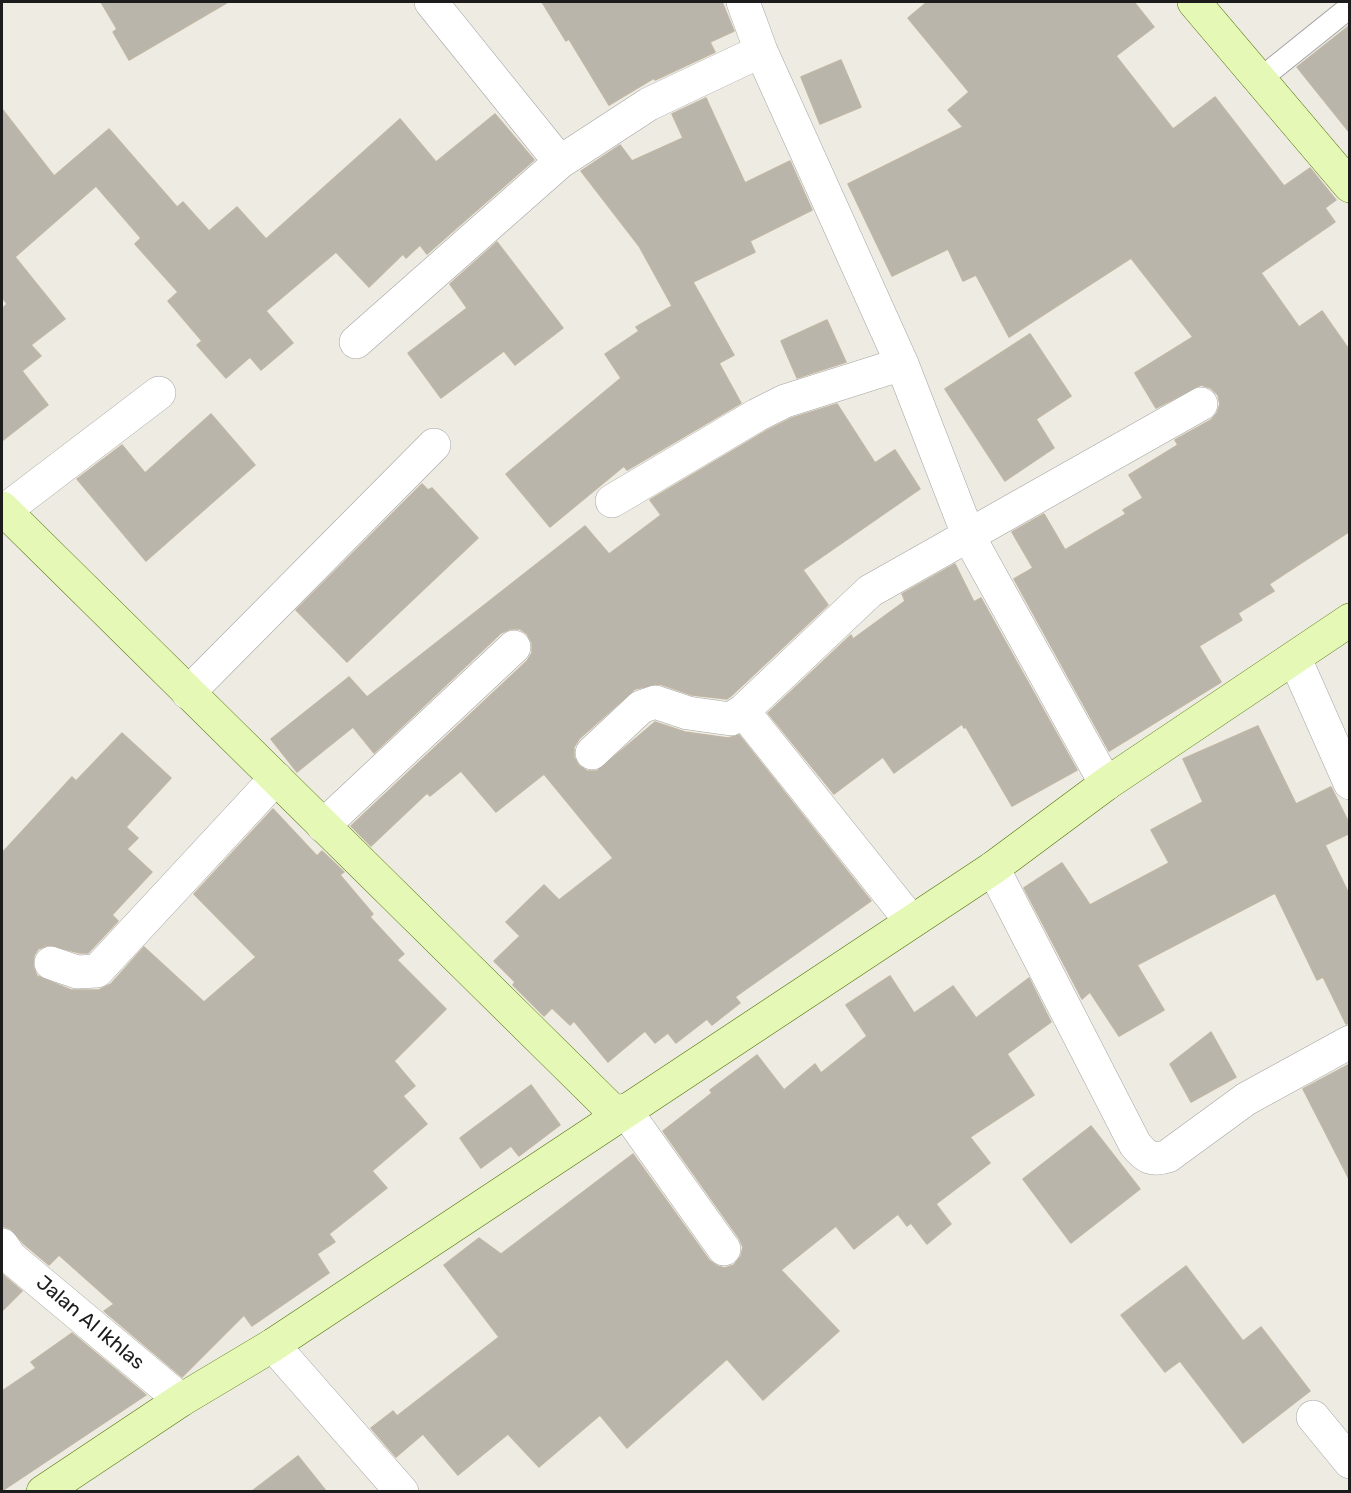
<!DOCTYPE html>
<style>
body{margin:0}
#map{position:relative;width:1351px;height:1493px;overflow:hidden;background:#eeece2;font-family:Rubik,sans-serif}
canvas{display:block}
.frame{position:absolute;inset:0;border:3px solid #1c1c1c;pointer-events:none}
</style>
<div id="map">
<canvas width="1351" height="1493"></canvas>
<div class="frame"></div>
</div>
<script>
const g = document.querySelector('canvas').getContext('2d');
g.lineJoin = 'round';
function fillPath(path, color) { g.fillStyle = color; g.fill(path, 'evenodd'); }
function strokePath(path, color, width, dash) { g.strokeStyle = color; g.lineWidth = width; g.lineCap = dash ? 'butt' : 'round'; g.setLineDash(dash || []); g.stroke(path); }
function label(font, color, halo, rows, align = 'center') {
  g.font = font + ' Rubik,sans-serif'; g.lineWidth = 4.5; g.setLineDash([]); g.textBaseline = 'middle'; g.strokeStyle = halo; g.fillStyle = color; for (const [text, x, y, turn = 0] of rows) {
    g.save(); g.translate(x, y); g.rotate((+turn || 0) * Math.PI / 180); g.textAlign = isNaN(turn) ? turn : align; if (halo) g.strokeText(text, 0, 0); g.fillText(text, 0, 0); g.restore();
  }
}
const building = new Path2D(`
 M 101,2 L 228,2 L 129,60 L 113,32 L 117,29 Z
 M 542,2 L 722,2 L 734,31 L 710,42 L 715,52 L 655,80 L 654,78 L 609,105 L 569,39 L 566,41 Z
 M 927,2 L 1134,2 L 1154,27 L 1116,56 L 1173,129 L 1215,97 L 1284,186 L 1310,168 L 1336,200 L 1325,208 L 1335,222 L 1261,273 L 1299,327 L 1322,311 L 1350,351 L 1350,531 L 1269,584 L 1274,591 L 1238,613 L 1242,620 L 1199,646 L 1221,682 L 1109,751 L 1014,579 L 1033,568 L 1012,532 L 1044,514 L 1065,550 L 1126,514 L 1123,510 L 1143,498 L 1129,475 L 1178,445 L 1175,440 L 1211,420 L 1217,413 L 1220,404 L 1218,395 L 1211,388 L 1201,385 L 1156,408 L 1135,373 L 1193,337 L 1131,258 L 1009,337 L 976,275 L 963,281 L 948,249 L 892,276 L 848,184 L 963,127 L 948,110 L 969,92 L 908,18 Z
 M 1350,25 L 1350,133 L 1297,67 Z
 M 841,60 L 861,107 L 820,124 L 801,77 Z
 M 706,98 L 745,183 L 790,161 L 812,210 L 750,241 L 755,252 L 693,282 L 734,355 L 719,363 L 741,403 L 627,470 L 624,466 L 550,527 L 506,474 L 621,378 L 605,354 L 639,331 L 636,327 L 672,306 L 639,246 L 581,171 L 620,145 L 632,161 L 683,138 L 672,114 Z
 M 2,109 L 54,176 L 109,129 L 177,207 L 183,202 L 209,231 L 237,207 L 266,239 L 400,119 L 436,162 L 495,114 L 534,160 L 427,254 L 420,245 L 406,258 L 403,254 L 369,287 L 336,252 L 266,311 L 293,343 L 261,370 L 250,357 L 226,378 L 197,345 L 202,341 L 168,301 L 178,292 L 135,244 L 141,238 L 96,186 L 15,257 L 65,319 L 31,345 L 41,356 L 22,371 L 48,405 L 2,441 L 2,309 L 7,304 L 2,297 Z
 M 497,242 L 563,328 L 515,365 L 504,351 L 441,398 L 408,353 L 467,308 L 450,284 Z
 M 827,320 L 846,362 L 797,378 L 781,341 Z
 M 1030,334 L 1071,396 L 1036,419 L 1054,448 L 1005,481 L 945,389 Z
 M 837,404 L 875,463 L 895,450 L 920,489 L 803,570 L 828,605 L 731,696 L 727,699 L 692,695 L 660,684 L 635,689 L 579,739 L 574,747 L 574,757 L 579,766 L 587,771 L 597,771 L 655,722 L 685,732 L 728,738 L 739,735 L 871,901 L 735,997 L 740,1003 L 712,1025 L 707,1019 L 676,1043 L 668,1033 L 655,1043 L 645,1031 L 608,1062 L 574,1021 L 570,1025 L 552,1008 L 544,1016 L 513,985 L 515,982 L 494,961 L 520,936 L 506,922 L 544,885 L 559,900 L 613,858 L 544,774 L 496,812 L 461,771 L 430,796 L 427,793 L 371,846 L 351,826 L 527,661 L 532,653 L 532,643 L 527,634 L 520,629 L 510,629 L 501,633 L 374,753 L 353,727 L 297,772 L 271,739 L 349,677 L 367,697 L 585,526 L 609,554 L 661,515 L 650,500 L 766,431 L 792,418 Z
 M 211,414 L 255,465 L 146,561 L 77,479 L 122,445 L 145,473 Z
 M 422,484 L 428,490 L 432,488 L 478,538 L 347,662 L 296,610 Z
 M 955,564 L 974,602 L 981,598 L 1077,770 L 1012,806 L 966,727 L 964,728 L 962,724 L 894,773 L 883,757 L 834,794 L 768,713 L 851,635 L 853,639 L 905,601 L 902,594 Z
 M 1258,726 L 1296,804 L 1331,787 L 1350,825 L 1350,833 L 1325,845 L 1350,896 L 1350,1023 L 1346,1024 L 1323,977 L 1317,980 L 1275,893 L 1137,965 L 1164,1010 L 1119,1036 L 1090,992 L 1082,999 L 1024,888 L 1062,863 L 1090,905 L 1169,863 L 1151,830 L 1203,802 L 1183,759 Z
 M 122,733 L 171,778 L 126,827 L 138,838 L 127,849 L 152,872 L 112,915 L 118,921 L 88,953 L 80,953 L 48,945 L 38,949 L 34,956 L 33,966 L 37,976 L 71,990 L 99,990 L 111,984 L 144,947 L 204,1002 L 256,957 L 194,894 L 273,809 L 317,856 L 322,851 L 344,872 L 340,875 L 373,914 L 370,917 L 404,954 L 397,960 L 446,1009 L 394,1061 L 415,1086 L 403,1096 L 427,1124 L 372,1171 L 387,1188 L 329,1234 L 335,1242 L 317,1254 L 329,1273 L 252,1326 L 244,1315 L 182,1377 L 104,1311 L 114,1304 L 59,1255 L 49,1265 L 24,1244 L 11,1229 L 2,1226 L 2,853 L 72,777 L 76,781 Z
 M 890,976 L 914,1013 L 953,986 L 976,1018 L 1029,978 L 1051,1022 L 1007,1054 L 1034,1095 L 970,1137 L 990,1163 L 936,1204 L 951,1224 L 927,1244 L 911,1223 L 907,1226 L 898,1214 L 854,1249 L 836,1226 L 781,1270 L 839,1331 L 763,1400 L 727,1359 L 627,1448 L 600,1415 L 539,1467 L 508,1434 L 458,1475 L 423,1434 L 396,1457 L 371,1428 L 393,1411 L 397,1416 L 499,1337 L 444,1265 L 479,1238 L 501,1254 L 633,1154 L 709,1260 L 717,1266 L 725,1268 L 734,1265 L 741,1256 L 743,1247 L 739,1238 L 663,1131 L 712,1093 L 710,1090 L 757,1055 L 784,1090 L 815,1064 L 821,1073 L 867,1036 L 846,1005 Z
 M 1211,1032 L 1236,1077 L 1191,1102 L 1170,1064 Z
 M 1350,1064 L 1350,1181 L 1303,1089 Z
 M 531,1085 L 560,1125 L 519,1156 L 511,1146 L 481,1168 L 460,1138 Z
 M 1091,1126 L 1140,1189 L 1071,1243 L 1023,1179 Z
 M 1186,1266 L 1243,1341 L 1261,1327 L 1310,1391 L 1243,1443 L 1180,1361 L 1165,1372 L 1121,1315 Z
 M 2,1274 L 22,1291 L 2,1311 Z
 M 72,1333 L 146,1395 L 2,1491 L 2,1391 L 36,1368 L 31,1362 Z
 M 298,1456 L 326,1491 L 252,1491 Z`);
const lane = new Path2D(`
 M 1259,80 L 1350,7`);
const street = new Path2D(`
 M 431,2 L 560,162
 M 743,2 L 761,51 L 902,364 L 969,537 L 1106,784
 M 356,342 L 560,162 L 649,104 L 761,51
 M 612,501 L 757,415 L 785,401 L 902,364
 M 4,511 L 159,393
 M 1295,659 L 1350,783
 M 188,693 L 434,445
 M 743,711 L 870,591 L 1201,404
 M 592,753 L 641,707 L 655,702 L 688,713 L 731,719 L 743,711 L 911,921
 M 323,826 L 514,647
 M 993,868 L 1135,1144 C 1146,1158 1152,1161 1168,1156 L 1246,1099 L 1350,1042
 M 51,963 L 77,972 L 97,971 L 276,778
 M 625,1110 L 724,1249
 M 2,1245 L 10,1257 L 181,1400
 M 273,1345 L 402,1492
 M 1313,1417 L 1350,1462`);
const secondary = new Path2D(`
 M 1194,2 L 1350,186
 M 2,508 L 618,1116
 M 43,1492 L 181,1400 L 273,1345 L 993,868 L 1106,784 L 1350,620`);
const streetNames = [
 ["Jalan Al Ikhlas",90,1323,40]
];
fillPath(building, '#bab5ab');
strokePath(building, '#bfb6a5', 1.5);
strokePath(lane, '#a3a3a3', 24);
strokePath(street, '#a3a3a3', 34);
strokePath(secondary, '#4e7106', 34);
strokePath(lane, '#fff', 22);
strokePath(street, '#fff', 33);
strokePath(secondary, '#e6f8b5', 33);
label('20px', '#1c1c1c', '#fff', streetNames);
</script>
